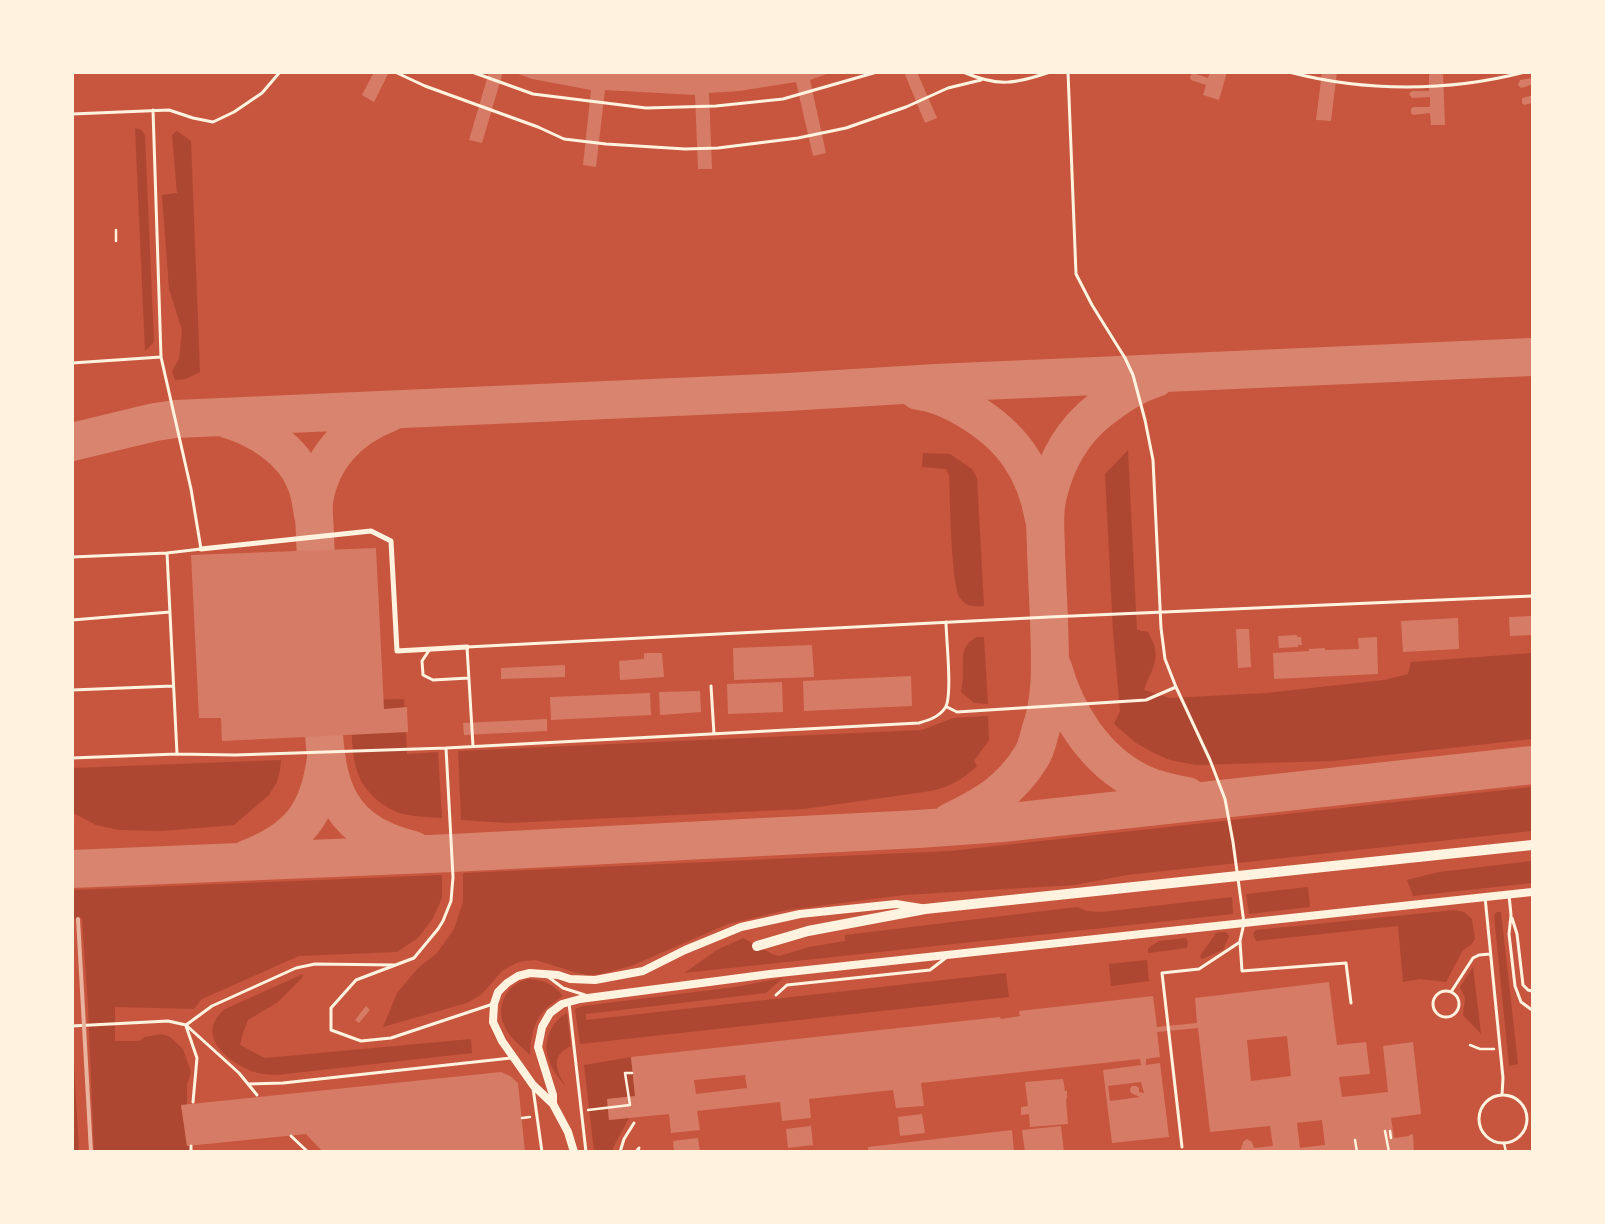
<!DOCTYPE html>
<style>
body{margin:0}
#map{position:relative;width:1605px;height:1224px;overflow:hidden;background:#c8553d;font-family:"Space Grotesk",sans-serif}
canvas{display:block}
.frame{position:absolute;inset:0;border:74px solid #fff3e0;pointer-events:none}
</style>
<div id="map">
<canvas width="1605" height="1224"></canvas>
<div class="frame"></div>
</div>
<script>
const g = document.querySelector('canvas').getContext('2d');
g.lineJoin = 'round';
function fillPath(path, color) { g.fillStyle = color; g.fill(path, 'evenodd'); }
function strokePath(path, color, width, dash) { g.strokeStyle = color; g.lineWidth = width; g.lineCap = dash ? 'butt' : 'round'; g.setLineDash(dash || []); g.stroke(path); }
const green = new Path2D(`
 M 135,128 L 142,130 L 145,136 L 154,342 L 145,351 Z
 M 177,131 L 191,141 L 200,372 L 186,379 L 175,380 L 172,371 L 179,359 L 182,330 L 169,289 L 162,195 L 177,193 L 172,135 Z
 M 1128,450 L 1137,630 L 1148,632 C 1163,658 1153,665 1144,690 L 1170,698 L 1266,693 L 1384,680 L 1408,674 L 1411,662 L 1532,653 L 1532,739 L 1333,761 L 1196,765 L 1170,760 L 1156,754 L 1136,743 L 1114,724 L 1120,711 L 1113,632 L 1105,474 Z
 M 923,453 L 950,454 L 972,469 L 977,478 L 984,606 C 974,607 967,607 960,598 C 951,585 950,496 949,475 L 946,469 L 922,467 Z
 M 977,637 L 984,637 L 988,704 L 974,703 L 961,692 C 962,685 963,678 963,672 C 963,656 961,645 977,637 Z
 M 404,699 L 407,754 L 438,752 L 442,818 C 429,817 416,817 403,814 C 384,809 363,791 357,771 C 351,752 352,730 351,710 L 362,700 Z
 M 988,716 L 989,740 L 974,761 L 977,766 C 964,779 949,787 931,791 L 804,809 L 508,823 L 461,820 L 458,751 L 922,730 L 953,718 Z
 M 281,760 L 280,770 L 277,782 L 269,795 L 234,825 L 162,831 L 119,830 L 96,825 L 73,813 L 73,768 Z
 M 1532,787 L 1532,831 L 1127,875 L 1075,885 L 904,895 L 787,910 L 728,924 L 631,966 L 600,974 L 588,975 L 577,973 L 536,960 L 524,961 L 516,963 L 502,971 L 482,994 L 467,1003 L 383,1027 L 397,993 L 418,968 L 437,953 L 454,929 L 463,902 L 463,873 L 950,851 Z
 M 1532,861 L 1532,883 L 1413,896 L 1407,880 L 1439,872 Z
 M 442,875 L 442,898 L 433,918 L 418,938 L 397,952 L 299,956 L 202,999 L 194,1009 L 115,1007 L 115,1041 L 139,1041 L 145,1037 L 161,1034 L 170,1037 L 183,1049 L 191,1072 L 187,1085 L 187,1105 L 181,1106 L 187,1145 L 191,1146 L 188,1151 L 94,1151 L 88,1006 L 82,918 L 73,919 L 73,890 Z
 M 1308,887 L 1310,907 L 1249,914 L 1246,894 Z
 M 1232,897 L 1233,914 L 684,973 L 717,950 L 743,938 L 772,954 L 779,956 L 809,947 L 845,941 L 845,935 L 1077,907 L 1087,911 L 1102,912 Z
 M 1455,910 L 1464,912 L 1472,919 L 1475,939 L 1471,945 L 1463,950 L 1446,982 L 1419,979 L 1403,982 L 1398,926 L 1256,941 L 1253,934 L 1256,930 Z
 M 1497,912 L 1501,912 L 1518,1064 L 1509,1066 L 1494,915 Z
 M 1220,932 L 1226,932 L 1229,936 L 1223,950 L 1202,959 L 1200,956 L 1216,933 Z
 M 1186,938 L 1188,942 L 1187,948 L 1148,953 L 1148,948 L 1159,941 Z
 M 1147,960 L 1149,981 L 1111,986 L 1109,964 Z
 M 1473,967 L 1481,1034 L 1463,1015 L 1465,998 L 1460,987 Z
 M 1006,973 L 1009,997 L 580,1044 L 575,1009 L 583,1006 L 735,987 L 783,978 L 766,993 L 586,1014 L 586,1020 Z
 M 303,974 L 302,978 L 278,1002 L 248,1020 L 243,1033 L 240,1045 L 265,1058 L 471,1039 L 472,1053 L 277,1075 C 269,1075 261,1074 254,1072 C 227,1062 194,1034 225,1009 Z
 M 527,979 C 543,979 553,984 563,996 C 538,1011 531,1026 530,1055 C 522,1047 511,1039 506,1029 C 494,1008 505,986 527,979 Z
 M 567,1013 L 571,1046 C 549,1056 557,1071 566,1087 C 559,1078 552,1070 549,1060 C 542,1043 551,1021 567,1013 Z
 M 72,1028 L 79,1151 L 79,1152 L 72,1151 Z
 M 631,1057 L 635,1096 L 607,1099 L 609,1120 L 629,1118 L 613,1148 L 613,1151 L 594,1151 L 584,1065 Z`);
const taxiway = new Path2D(`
 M 918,391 C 935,393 953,401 968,410 C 1012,436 1035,469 1044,519
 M 227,419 C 258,428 293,450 305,481 C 310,491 311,503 313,515
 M 72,442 L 155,422 L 176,419 L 788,392 L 936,383 L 1532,357
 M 318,602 C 317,580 316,558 315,537 C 315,525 313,514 314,502 C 320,459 349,428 389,413
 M 1053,668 C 1066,714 1095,760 1139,782 C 1154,790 1171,793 1187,796
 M 322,684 C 325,762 320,828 413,850
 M 950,822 C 985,805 1010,791 1031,757 C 1036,750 1038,740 1040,732 C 1053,696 1050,658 1049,620 C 1048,597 1047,574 1046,552 C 1046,534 1043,513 1048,495 C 1056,461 1073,431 1100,410 C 1118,396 1134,385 1156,378
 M 247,859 C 299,839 319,813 326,758
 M 72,869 L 452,853 L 918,829 L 1002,823 L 1532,765`);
const building = new Path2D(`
 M 374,72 L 389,72 L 374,102 L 362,95 Z
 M 489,72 L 503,72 L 482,143 L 469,140 Z
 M 513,72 L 832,72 L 810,80 L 826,153 L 813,156 L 796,82 L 739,91 L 709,93 L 712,169 L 698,169 L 695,95 L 605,90 L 596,167 L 583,165 L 591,90 L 532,79 Z
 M 904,72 L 917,72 L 937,118 L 925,123 Z
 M 1210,72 L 1227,72 L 1219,100 L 1203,95 L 1206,85 L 1191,80 L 1190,78 L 1190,76 L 1193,73 L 1208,78 Z
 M 1322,72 L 1337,72 L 1331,121 L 1316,120 Z
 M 1429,72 L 1443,72 L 1445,125 L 1431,125 L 1430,113 L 1413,115 L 1411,113 L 1411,109 L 1413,107 L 1430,107 L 1430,97 L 1412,98 L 1409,94 L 1412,91 L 1429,91 Z
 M 1532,78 L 1532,84 L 1528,86 L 1521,88 L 1518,85 L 1520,80 Z
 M 1530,96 L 1532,96 L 1532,103 L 1524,105 L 1522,103 L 1522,98 Z
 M 376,548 L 384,709 L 407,707 L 408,732 L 222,741 L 221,718 L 199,718 L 191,555 Z
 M 1532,616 L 1532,635 L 1510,636 L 1509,617 Z
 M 1458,618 L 1459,649 L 1403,652 L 1401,621 Z
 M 1236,629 L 1249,629 L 1251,667 L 1238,668 Z
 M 1297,635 L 1297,637 L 1301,637 L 1302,645 L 1298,645 L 1298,647 L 1279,648 L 1278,636 Z
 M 1377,637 L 1378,674 L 1274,679 L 1273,653 L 1309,651 L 1309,649 L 1325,648 L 1325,650 L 1359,649 L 1358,638 Z
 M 812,645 L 814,677 L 734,680 L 733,648 Z
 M 644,653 L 662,653 L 664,677 L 620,680 L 619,661 L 644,659 Z
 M 565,665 L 565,677 L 501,679 L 501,668 Z
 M 911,676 L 912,706 L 804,711 L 803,681 Z
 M 782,682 L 783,712 L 728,714 L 727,684 Z
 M 700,691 L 701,712 L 660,715 L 659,692 Z
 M 650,693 L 651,715 L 551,720 L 550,697 Z
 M 547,719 L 547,731 L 464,735 L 463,723 Z
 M 1329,982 L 1337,1045 L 1366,1042 L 1370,1074 L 1339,1077 L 1342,1097 L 1388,1092 L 1383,1046 L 1413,1042 L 1421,1114 L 1391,1118 L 1394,1138 L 1409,1136 L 1411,1134 L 1413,1135 L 1414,1152 L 1235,1152 L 1241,1149 L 1243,1142 L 1247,1139 L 1252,1142 L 1254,1148 L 1273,1146 L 1270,1126 L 1210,1132 L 1198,1028 L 1157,1032 L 1160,1057 L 1146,1059 L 1146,1065 L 1160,1063 L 1169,1137 L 1112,1143 L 1103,1070 L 1141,1065 L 1140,1059 L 921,1083 L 924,1106 L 896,1108 L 893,1090 L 809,1099 L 811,1118 L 782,1121 L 780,1102 L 697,1111 L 700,1130 L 671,1133 L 669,1114 L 609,1120 L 607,1099 L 635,1096 L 631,1057 L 1000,1017 L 1001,1019 L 1020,1016 L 1019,1011 L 1153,996 L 1157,1027 L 1197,1023 L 1195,998 ZM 1287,1036 L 1291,1076 L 1251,1081 L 1247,1040 ZM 745,1075 L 747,1088 L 696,1094 L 694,1080 ZM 1141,1082 L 1144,1093 L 1139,1092 L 1139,1088 L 1136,1086 L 1132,1086 L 1130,1089 L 1131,1093 L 1140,1097 L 1110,1101 L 1108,1086 ZM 1322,1120 L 1325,1145 L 1300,1148 L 1297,1123 Z
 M 366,1006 L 370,1010 L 359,1023 L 355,1020 Z
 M 501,1072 L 510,1076 L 518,1083 L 525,1152 L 323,1152 L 306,1134 L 187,1146 L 181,1105 Z
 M 1063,1079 L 1065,1091 L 1067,1091 L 1067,1098 L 1066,1099 L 1068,1124 L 1030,1127 L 1029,1114 L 1021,1115 L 1021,1107 L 1028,1106 L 1025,1082 Z
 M 922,1114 L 925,1133 L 900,1136 L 898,1117 Z
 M 811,1126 L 813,1145 L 788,1148 L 786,1129 Z
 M 1061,1126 L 1064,1152 L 1025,1152 L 1022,1130 Z
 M 1012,1130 L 1014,1152 L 868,1152 L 868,1147 Z
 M 698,1138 L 700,1152 L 674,1152 L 673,1141 Z`);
const path = new Path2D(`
 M 116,230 L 116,241
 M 1470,1045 L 1480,1049 L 1494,1049
 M 588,1110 L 630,1105 L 625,1073 L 632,1073
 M 522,1118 L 530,1117
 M 1385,1131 L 1389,1152
 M 1390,1131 L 1391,1138
 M 1355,1140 L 1357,1152
 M 1504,1143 L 1506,1152`);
const service = new Path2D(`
 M 395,72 L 425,86 L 538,127 L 564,139 L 606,144 L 685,149 L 718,148 L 798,138 L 846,128 L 906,107 L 948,88 L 981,80
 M 472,72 L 533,94 L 646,108 L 716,106 L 783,99 L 877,72
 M 963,72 C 998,87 1015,84 1050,72
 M 1068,72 L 1076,274 L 1092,305 L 1125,358 L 1133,375 L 1145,420 L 1153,460 L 1161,628 L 1165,659 L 1176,687 L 1210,760 L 1225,799 L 1233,842 L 1244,923 L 1240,941 L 1242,971 L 1346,963 L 1351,1003
 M 1289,72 C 1365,92 1448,92 1525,72
 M 153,110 L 161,357 L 191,489 L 201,549 L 167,553 L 177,754
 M 72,114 L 169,110 L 193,118 L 213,122 L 234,112 L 262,93 L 280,72
 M 72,363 L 161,357
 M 72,557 L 167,553
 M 72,620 L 170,612
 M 430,649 L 422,661 L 423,675 L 433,680 L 469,678
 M 711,686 L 714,734
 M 72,690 L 173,686
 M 947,707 L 957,712 L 1146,700 L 1176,687
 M 473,746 L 467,647 L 1049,617 L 1532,596
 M 446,748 L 453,877 L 451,901 L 443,921 L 438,929 L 414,958 L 356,980 L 331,1008 L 331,1030 L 361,1041 L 391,1038 L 493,1004
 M 72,758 L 177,754 L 235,755 L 446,748 L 919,723 C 929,720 939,717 945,708 C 953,697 946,638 946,622
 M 1509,895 L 1511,915 L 1509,934 L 1515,986 L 1521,1002 L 1532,1010
 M 1485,897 L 1503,1078 L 1502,1095
 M 1512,918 L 1517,934 L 1523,985 L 1528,990 L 1532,991
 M 547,976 L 563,988 L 585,995
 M1433 1004a13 13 0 1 1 26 0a13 13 0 1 1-26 0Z
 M 1451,992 L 1473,958 L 1479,955 L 1490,954
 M 776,995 L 787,985 L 930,970 L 947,957
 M 569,1003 L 586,1152
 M 186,1025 L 212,1006 L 296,968 L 315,964 L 395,965
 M 72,1026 L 168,1021 L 186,1025 L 239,1073 L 257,1095
 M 186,1026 L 197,1058 L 193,1102
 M 248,1084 L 283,1083 L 511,1058
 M 533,1088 L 542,1152
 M1479 1119a24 24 0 1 1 48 0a24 24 0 1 1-48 0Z
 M 291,1136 L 308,1152
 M 1182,1147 L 1162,973 L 1199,969 L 1240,942
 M 191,1152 L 191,1146
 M 620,1152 L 624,1139 L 634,1123
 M 636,1152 L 639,1148`);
const minor = new Path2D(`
 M 201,549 L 371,531 L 391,541 L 397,651 L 467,647`);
const tertiary = new Path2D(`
 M 553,1104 L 533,1085 L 502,1041 L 493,1022 L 494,1004 L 498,992 L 507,983 L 518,976 L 530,973 L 558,975 L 570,979 L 595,980 L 643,971 L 685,950 L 741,927 L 800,914 L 896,904 L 921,908
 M 574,1152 L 568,1132 L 553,1104 L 553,1095 L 538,1047 L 542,1027 L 550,1013 L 562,1004 L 580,999 L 770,974 L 1532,892`);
const primary = new Path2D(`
 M 757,946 L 808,931 L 925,909 L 1532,845`);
const rail = new Path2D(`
 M 78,919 L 91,1152`);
fillPath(green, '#ae4732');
strokePath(taxiway, '#d8846e', 38);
fillPath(building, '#d67c66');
strokePath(path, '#fff3e0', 2.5);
strokePath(service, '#fff3e0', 3);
strokePath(minor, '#fff3e0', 5);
strokePath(tertiary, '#fff3e0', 8);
strokePath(primary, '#fff3e0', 10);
strokePath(rail, '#e9b49f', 4);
</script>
